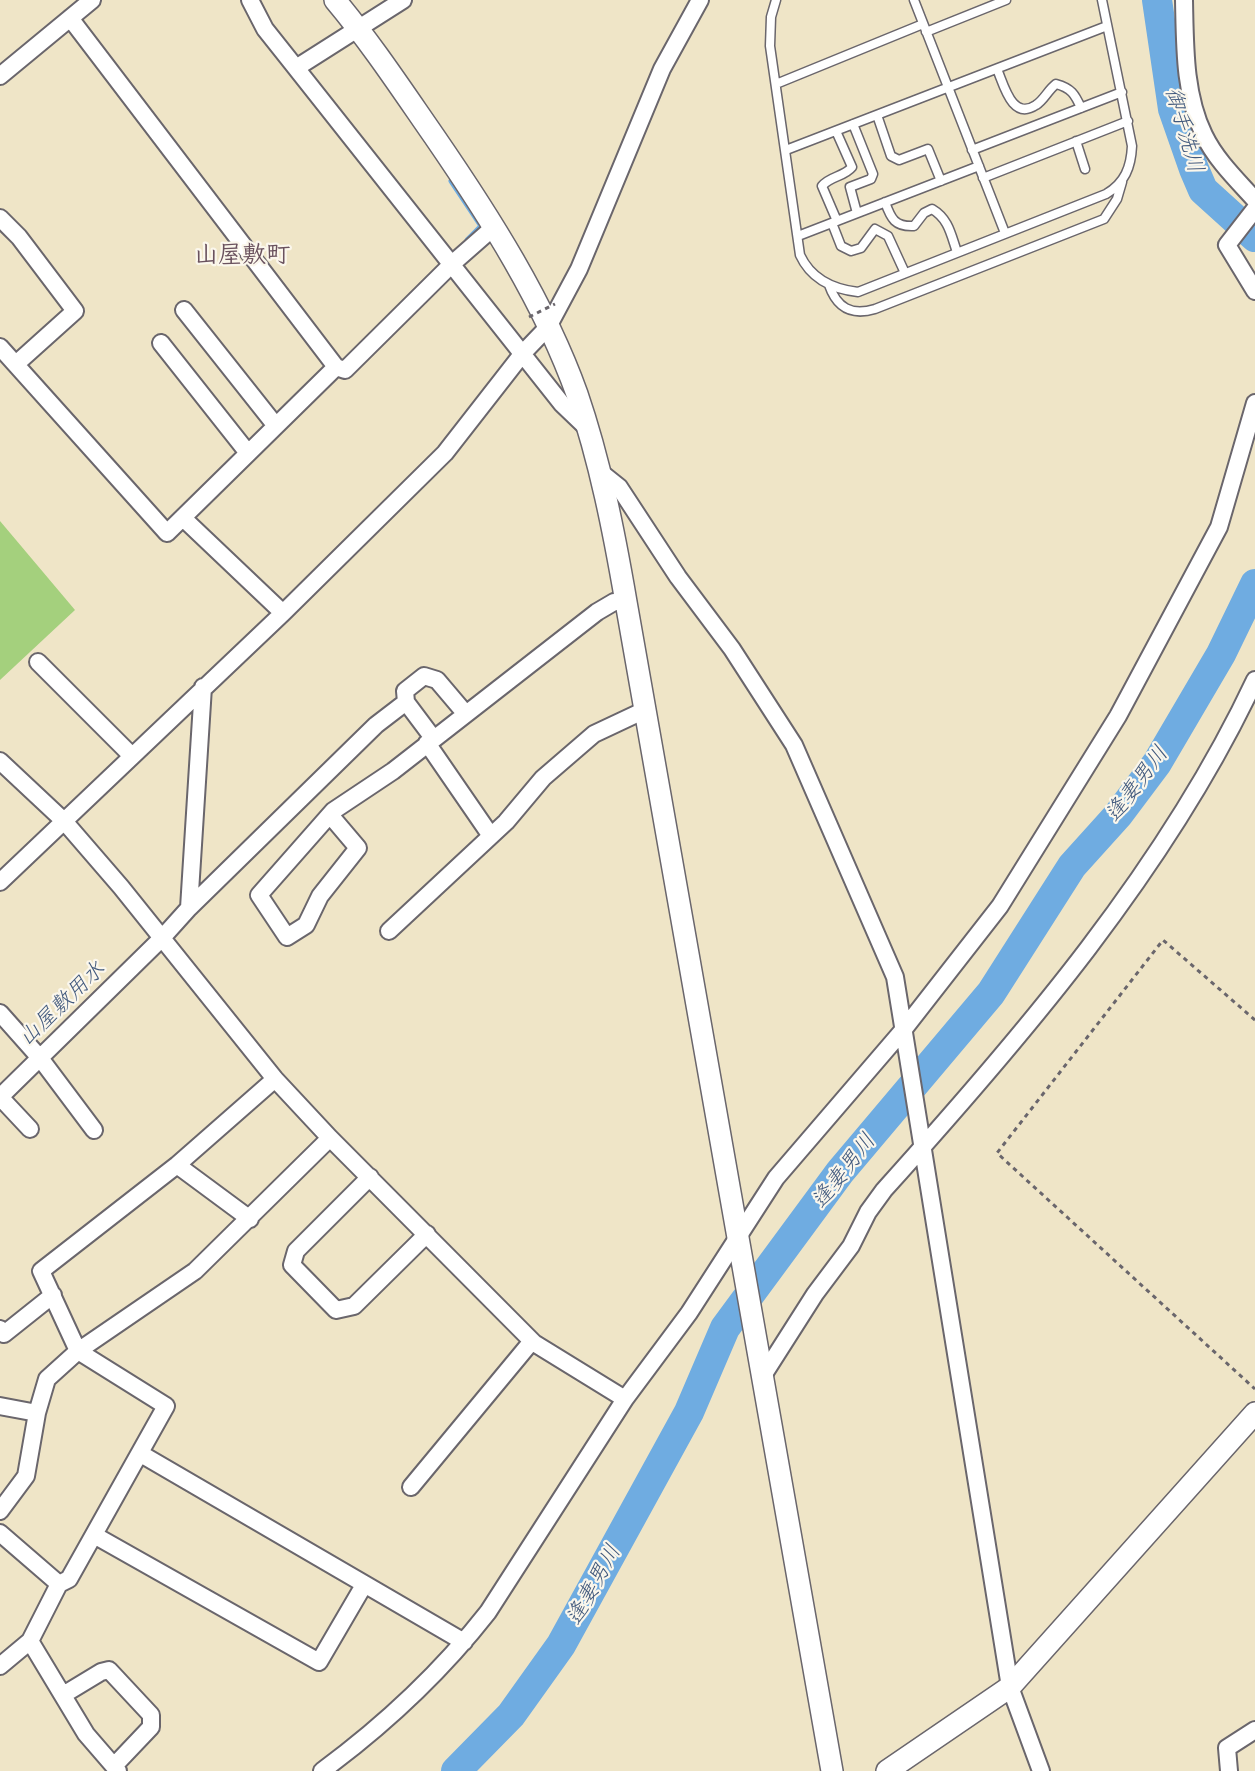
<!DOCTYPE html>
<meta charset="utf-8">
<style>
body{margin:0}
canvas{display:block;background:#efe5c7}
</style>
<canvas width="1255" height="1771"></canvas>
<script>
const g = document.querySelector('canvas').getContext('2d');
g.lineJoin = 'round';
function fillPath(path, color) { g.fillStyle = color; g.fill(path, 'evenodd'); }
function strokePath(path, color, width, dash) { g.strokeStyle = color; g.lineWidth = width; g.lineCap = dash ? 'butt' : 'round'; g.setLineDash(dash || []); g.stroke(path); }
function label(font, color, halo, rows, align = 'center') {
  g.font = font + ' "Comic Neue","Klee One",sans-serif'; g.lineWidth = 4.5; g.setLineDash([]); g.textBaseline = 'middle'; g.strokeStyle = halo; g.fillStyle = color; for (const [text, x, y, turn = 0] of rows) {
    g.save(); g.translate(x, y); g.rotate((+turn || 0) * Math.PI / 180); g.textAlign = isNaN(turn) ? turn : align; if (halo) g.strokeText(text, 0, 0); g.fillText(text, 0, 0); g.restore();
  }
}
const green = new Path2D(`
 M 0,521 L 75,610 L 0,680 Z`);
const stream = new Path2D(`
 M 451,181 L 481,226 L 467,240`);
const river = new Path2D(`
 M 1157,0 L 1173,109 L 1194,169 L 1203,190 L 1255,237
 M 456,1771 L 511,1715 L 561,1645 L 689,1412 L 725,1328 L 840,1172 L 991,993 L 1072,866 L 1118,815 L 1157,763 L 1221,654 L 1255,584`);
const path = new Path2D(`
 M 1255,1020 L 1163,940 L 997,1153 L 1255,1389`);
const service = new Path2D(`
 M 776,0 L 771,17 L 770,46 L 800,255 C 811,279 832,289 858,292 L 1106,194 C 1125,183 1131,167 1132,146 L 1102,0
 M 914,0 L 1005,233
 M 926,32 L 1006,0
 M 997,69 C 1004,85 1012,121 1036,105 C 1044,100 1048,90 1056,84 C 1071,88 1075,94 1081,108
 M 776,84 L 923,24
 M 877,115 L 891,156 L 899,160 L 928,149 L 941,181
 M 853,124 L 873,174 L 871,179 L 850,187 L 857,213
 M 836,131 L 852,167 C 844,177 830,176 822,186 L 837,221
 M 1076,141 L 1085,169
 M 786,150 L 1107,26
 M 972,150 L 1122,92
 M 983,178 L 1128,121
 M 885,202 C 891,219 895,227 914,226 L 924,213 L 932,209 C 949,219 951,235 957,252
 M 832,223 L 841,246 L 851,251 L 861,248 L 875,229 L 888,236 L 905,273
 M 798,236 L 979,166
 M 829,285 C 837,308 851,316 875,309 L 1104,219 L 1117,199 L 1122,182`);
const minor = new Path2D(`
 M 250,0 L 265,29 L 296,68
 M 403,0 L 296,68 L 562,404 L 586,427
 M 1184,0 C 1185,45 1184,94 1204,135 C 1216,160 1237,180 1255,200
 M 70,18 L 336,367
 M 0,76 L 92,0
 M 1255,209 L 1227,245 L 1255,291
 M 0,218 L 19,237 L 75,311 L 16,364
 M 184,310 L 276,426
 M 161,343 L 248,453
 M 0,347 L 167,533 L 336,367 L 345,370 L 453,263 L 494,227
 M 599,471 L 619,487 L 678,577 L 732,649 L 794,745 L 895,977 L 1010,1687 L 1041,1771
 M 183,518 L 283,613
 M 38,662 L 131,755
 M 433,738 L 406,702 L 405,691 L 424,676 L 437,680 L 465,713
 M 427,743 L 491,836
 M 0,761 L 64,821 L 121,887 L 275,1079 L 330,1138 L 534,1343 L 625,1399
 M 330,815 L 358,848 L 320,896 L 306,925 L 287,937 L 259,895 L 333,811 L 393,771 L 597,612 L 614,602 L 626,602
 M 0,882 L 283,613 L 445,453 L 523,353 L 548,327 L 579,269 L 662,69 L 700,0
 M 189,908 L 376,725 L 406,702
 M 389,931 L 506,822 L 543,778 L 594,734 L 645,710
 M 0,1013 L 40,1058 L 94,1130
 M 0,1097 L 162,938 L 189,908 L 203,687
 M 0,1097 L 30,1129
 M 177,1165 L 250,1219
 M 370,1177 L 296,1251 L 292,1265 L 336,1310 L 354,1306 L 427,1234
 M 0,1329 L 4,1334 L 53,1295
 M 764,1374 L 815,1294 L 851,1246 L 868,1212 L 884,1190 C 1022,1037 1167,868 1255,680
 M 0,1406 L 37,1413
 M 141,1454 L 464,1642
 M 411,1487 L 532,1341
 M 0,1511 L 26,1476 L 37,1413 L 47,1379 L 78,1351 L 195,1271 L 330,1138
 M 0,1533 L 59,1584
 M 94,1535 L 319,1662 L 364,1585
 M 30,1641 L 86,1734 L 118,1771
 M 0,1666 L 30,1641 L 59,1584 L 69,1579 L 166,1406 L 78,1351 L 41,1271 L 177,1165 L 275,1079
 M 63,1695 L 101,1672 L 109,1670 L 151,1715 L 151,1727 L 114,1766
 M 322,1771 C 383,1726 441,1672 488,1612 L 625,1399 L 689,1313 L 776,1178 L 904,1029 L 1000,906 L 1118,716 L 1219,527 L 1255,403
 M 1229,1771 L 1227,1748 L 1255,1730`);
const tertiary = new Path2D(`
 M 335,0 C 371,43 402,90 434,136 C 489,216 544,302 577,394 C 600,461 614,532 626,602 L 832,1771
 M 887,1771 L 1010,1687 L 1255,1413`);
const pathBridge = new Path2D(`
 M 529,317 L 555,304`);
const waterNames = [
 ["御手洗川",1184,130,74],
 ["逢妻男川",1137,784,-53],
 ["山屋敷用水",62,1004,-44],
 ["逢妻男川",844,1171,-52],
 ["逢妻男川",594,1585,-61]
];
const quarterNames = [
 ["山屋敷町",242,255]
];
fillPath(green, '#a4d07d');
strokePath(stream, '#6face1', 5);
strokePath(river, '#6face1', 30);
strokePath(service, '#6a666c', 11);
strokePath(minor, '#6a666c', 20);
strokePath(tertiary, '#6a666c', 24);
strokePath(path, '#6a666c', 3, [4.5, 4.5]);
strokePath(service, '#fff', 8);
strokePath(minor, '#fff', 16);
strokePath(tertiary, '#fff', 21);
strokePath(pathBridge, '#6a666c', 3, [4.5, 4.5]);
label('italic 22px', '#41597d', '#fbf7ec', waterNames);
label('bold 24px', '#6a525e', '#fbf7ec', quarterNames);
</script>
